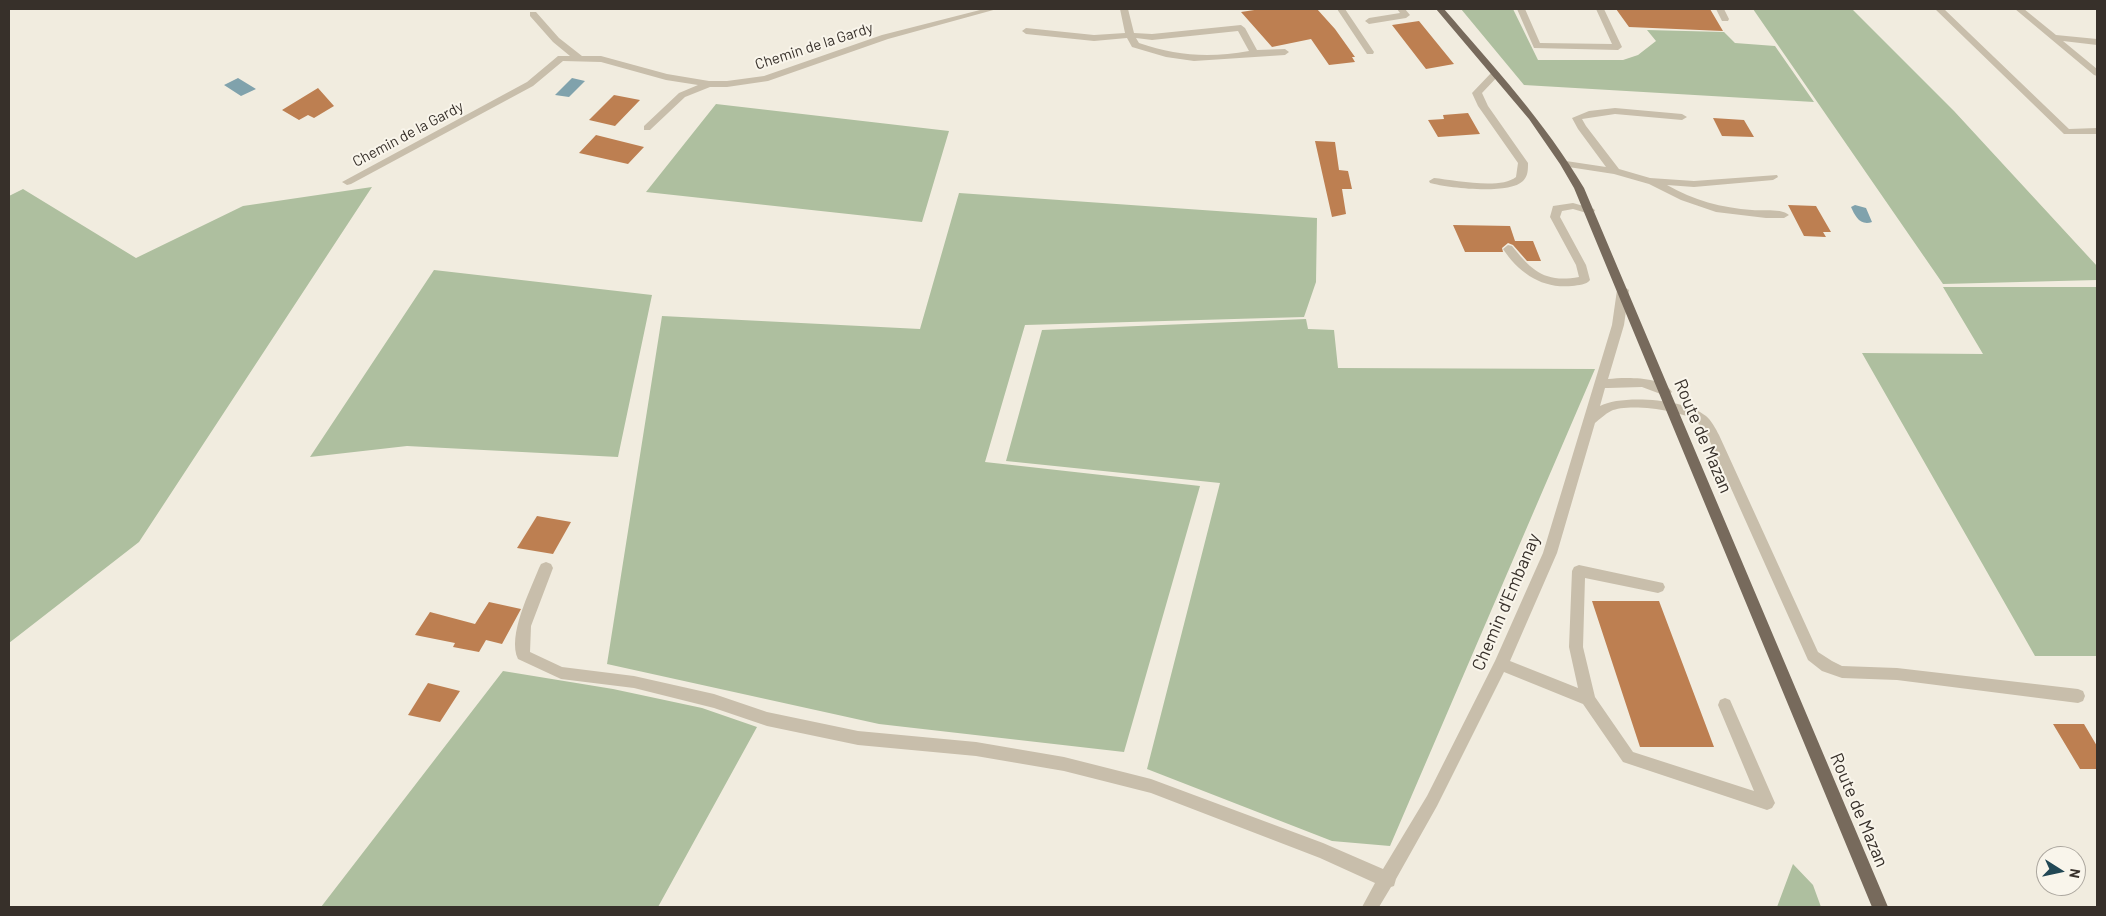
<!DOCTYPE html>
<style>
body{margin:0}
#map{position:relative;width:2106px;height:916px;overflow:hidden;background:#f1ecdf;font-family:Barlow,sans-serif}
canvas{display:block}
.frame{position:absolute;inset:0;border:10px solid #37302a;pointer-events:none}
.north{position:absolute;left:2036px;top:846px;width:50px;height:50px;box-sizing:border-box;background:#f9f5eb;border:1px solid #aba69e;border-radius:50%;rotate:100deg;font-size:14px;font-weight:700;line-height:20px;text-align:center;color:#37302a}
.north::after{content:'';display:block;margin:auto;width:18px;height:22px;background:#224855;clip-path:polygon(50% 0,100% 100%,50% 72%,0 100%)}
</style>
<div id="map">
<canvas width="2106" height="916"></canvas>
<div class="frame"></div>
<div class="north">N</div>
</div>
<script>
const g = document.querySelector('canvas').getContext('2d');
g.lineJoin = 'round';
function fillPath(path, color) { g.fillStyle = color; g.fill(path, 'evenodd'); }
function label(font, color, halo, rows, align = 'center') {
  g.font = font + ' Barlow,sans-serif'; g.lineWidth = 4; g.setLineDash([]); g.textBaseline = 'middle'; g.strokeStyle = halo; g.fillStyle = color; for (const [text, x, y, turn = 0] of rows) {
    g.save(); g.translate(x, y); g.rotate((+turn || 0) * Math.PI / 180); g.textAlign = isNaN(turn) ? turn : align; if (halo) g.strokeText(text, 0, 0); g.fillText(text, 0, 0); g.restore();
  }
}
const green = new Path2D(`
 M 1461,9 L 1513,9 L 1538,60 L 1623,60 L 1638,55 L 1656,41 L 1647,30 L 1724,32 L 1735,43 L 1775,46 L 1814,102 L 1524,85 Z
 M 1753,9 L 1852,9 L 1954,111 L 2097,266 L 2097,280 L 1943,284 Z
 M 716,104 L 949,131 L 922,222 L 646,192 Z
 M 372,187 L 139,542 L 9,643 L 9,196 L 23,189 L 136,258 L 243,206 Z
 M 959,193 L 1317,218 L 1316,282 L 1304,317 L 1025,325 L 985,462 L 1200,486 L 1124,752 L 879,724 L 607,664 L 662,316 L 920,329 Z
 M 434,270 L 652,295 L 618,457 L 407,446 L 310,457 Z
 M 1943,287 L 2097,287 L 2097,656 L 2035,656 L 1862,353 L 1983,354 Z
 M 1306,319 L 1308,329 L 1334,330 L 1338,368 L 1595,369 L 1390,846 L 1332,841 L 1147,769 L 1220,483 L 1006,461 L 1042,330 Z
 M 503,671 L 613,689 L 702,708 L 757,727 L 658,907 L 321,907 Z
 M 1793,864 L 1813,885 L 1821,907 L 1777,907 Z`);
const water = new Path2D(`
 M 238,78 L 256,89 L 241,96 L 224,85 Z
 M 572,78 L 585,81 L 569,97 L 555,95 Z
 M 1855,205 L 1866,208 L 1872,222 C 1860,226 1855,216 1851,207 Z`);
const building = new Path2D(`
 M 1261,9 L 1317,9 L 1335,29 L 1355,57 L 1352,57 L 1355,62 L 1329,65 L 1311,39 L 1272,47 L 1241,12 Z
 M 1616,9 L 1710,9 L 1723,31 L 1629,27 Z
 M 1419,21 L 1454,64 L 1426,69 L 1392,25 Z
 M 318,88 L 334,106 L 314,118 L 308,115 L 299,120 L 282,110 Z
 M 614,95 L 640,100 L 615,126 L 589,120 Z
 M 1468,113 L 1480,134 L 1438,137 L 1428,120 L 1444,119 L 1443,115 Z
 M 1713,118 L 1744,120 L 1754,137 L 1722,136 Z
 M 596,135 L 644,147 L 628,164 L 579,153 Z
 M 1315,141 L 1335,142 L 1339,170 L 1348,171 L 1352,189 L 1342,189 L 1346,214 L 1332,217 Z
 M 1788,205 L 1816,206 L 1831,232 L 1823,232 L 1826,237 L 1804,236 Z
 M 1453,225 L 1510,226 L 1515,241 L 1533,241 L 1541,261 L 1527,261 L 1513,245 L 1508,243 L 1502,248 L 1503,252 L 1465,252 Z
 M 537,516 L 571,522 L 553,554 L 517,548 Z
 M 1592,601 L 1659,601 L 1714,747 L 1640,747 Z
 M 489,602 L 521,609 L 502,644 L 486,640 L 479,652 L 453,647 L 455,643 L 415,635 L 430,612 L 475,624 Z
 M 428,683 L 460,691 L 440,722 L 408,715 Z
 M 2053,724 L 2084,724 L 2097,746 L 2097,769 L 2080,769 Z`);
const minor = new Path2D(`
 M 984,9 L 997,9 L 888,39 L 768,81 L 727,87 L 710,87 L 685,97 L 650,130 L 644,130 L 644,126 L 679,93 L 698,85 L 666,80 L 601,62 L 563,61 L 533,86 L 351,184 L 347,185 L 342,182 L 527,82 L 558,56 L 570,56 L 553,42 L 530,16 L 530,12 L 536,12 L 559,38 L 582,56 L 601,56 L 667,74 L 709,81 L 727,81 L 764,76 L 882,35 Z
 M 1120,9 L 1128,9 L 1134,33 L 1152,34 L 1241,25 L 1245,28 L 1257,50 L 1285,49 L 1289,52 L 1285,55 L 1194,61 L 1166,57 L 1132,47 L 1127,38 L 1094,41 L 1026,34 L 1022,31 L 1026,28 L 1094,35 L 1125,33 ZM 1238,31 L 1249,51 C 1210,58 1176,56 1139,43 L 1136,38 L 1152,40 Z
 M 1337,9 L 1345,9 L 1374,52 L 1373,54 L 1367,54 Z
 M 1397,9 L 1405,9 L 1410,15 L 1406,18 L 1369,24 L 1365,21 L 1369,18 L 1400,13 Z
 M 1517,9 L 1525,9 L 1540,43 L 1612,44 L 1596,9 L 1604,9 L 1622,47 L 1618,50 L 1534,48 Z
 M 1716,9 L 1724,9 L 1729,19 L 1728,21 L 1722,21 Z
 M 1935,9 L 1944,9 L 2069,129 L 2097,128 L 2097,134 L 2064,134 Z
 M 2015,9 L 2024,9 L 2056,35 L 2097,39 L 2097,45 L 2063,41 L 2097,69 L 2097,76 L 2094,75 Z
 M 1495,71 L 1500,74 L 1482,93 L 1488,106 L 1528,163 C 1528,170 1528,176 1523,181 C 1509,195 1448,188 1430,183 L 1429,181 L 1434,178 C 1454,180 1500,190 1516,177 L 1518,163 L 1478,106 L 1472,93 L 1492,72 Z
 M 1615,108 L 1682,114 L 1687,117 L 1682,120 L 1615,114 L 1582,119 L 1586,126 L 1619,169 L 1650,178 L 1694,181 L 1777,175 L 1778,177 L 1773,180 L 1694,187 L 1667,185 C 1693,200 1722,208 1752,210 C 1762,211 1782,208 1789,215 L 1784,218 L 1766,218 L 1716,212 L 1681,200 L 1649,184 L 1614,174 L 1562,166 L 1562,162 L 1566,161 L 1606,167 L 1578,129 L 1572,118 L 1589,111 Z
 M 1573,203 L 1594,209 L 1595,211 L 1590,214 L 1573,209 L 1562,211 L 1560,217 L 1586,265 L 1590,280 C 1586,285 1579,285 1572,286 C 1542,289 1519,273 1503,249 L 1508,245 L 1512,246 C 1532,271 1545,283 1579,277 L 1576,265 L 1550,217 L 1553,206 Z
 M 1623,286 L 1629,290 L 1624,325 L 1608,379 C 1625,377 1662,376 1672,392 L 1666,396 L 1642,387 L 1608,388 L 1605,388 L 1600,406 C 1622,394 1686,399 1706,416 C 1711,420 1716,429 1719,435 L 1818,652 L 1832,661 L 1842,666 L 1897,668 L 2078,689 L 2083,691 L 2085,696 L 2083,701 L 2078,703 L 1897,680 L 1842,678 L 1822,671 L 1808,660 L 1708,437 C 1704,432 1701,425 1696,421 C 1681,410 1628,403 1611,411 C 1605,414 1600,419 1595,423 L 1557,553 L 1510,661 L 1578,688 L 1569,647 L 1572,571 L 1574,567 L 1579,565 L 1663,583 L 1665,587 L 1663,591 L 1658,593 L 1585,578 L 1583,647 L 1595,697 L 1633,752 L 1754,791 L 1718,705 L 1720,700 L 1725,698 L 1730,700 L 1775,803 L 1772,808 L 1767,810 L 1623,762 L 1583,704 L 1504,672 L 1437,806 L 1396,879 L 1394,886 L 1391,887 L 1379,907 L 1362,907 L 1375,883 L 1320,858 L 1151,793 L 1064,771 L 976,756 L 858,745 L 767,726 L 714,708 L 634,688 L 561,679 L 518,659 C 507,636 530,591 539,568 L 541,564 L 546,562 L 551,564 L 553,568 L 531,626 L 530,652 L 562,667 L 634,676 L 714,694 L 767,712 L 858,731 L 976,742 L 1064,757 L 1151,779 L 1323,843 L 1383,869 L 1427,796 L 1495,661 L 1543,553 L 1612,325 L 1617,290 Z`);
const major = new Path2D(`
 M 1436,9 L 1444,9 C 1494,67 1545,122 1584,188 L 1888,907 L 1872,907 L 1574,188 L 1560,164 L 1529,119 Z`);
const farStreetnames = [
 ["Chemin de la Gardy",814,46,-18],
 ["Chemin de la Gardy",408,134,-28]
];
const streetNames = [
 ["Route de Mazan",1703,436,67],
 ["Chemin d'Embanay",1506,602,-67],
 ["Route de Mazan",1859,810,67]
];
fillPath(green, '#aebf9f');
fillPath(water, '#80a2ac');
fillPath(building, '#bd7f51');
fillPath(minor, '#c8beab');
fillPath(major, '#776a5c');
label('15px', '#37302a', '#f9f5eb', farStreetnames);
label('18px', '#37302a', '#f9f5eb', streetNames);
</script>
